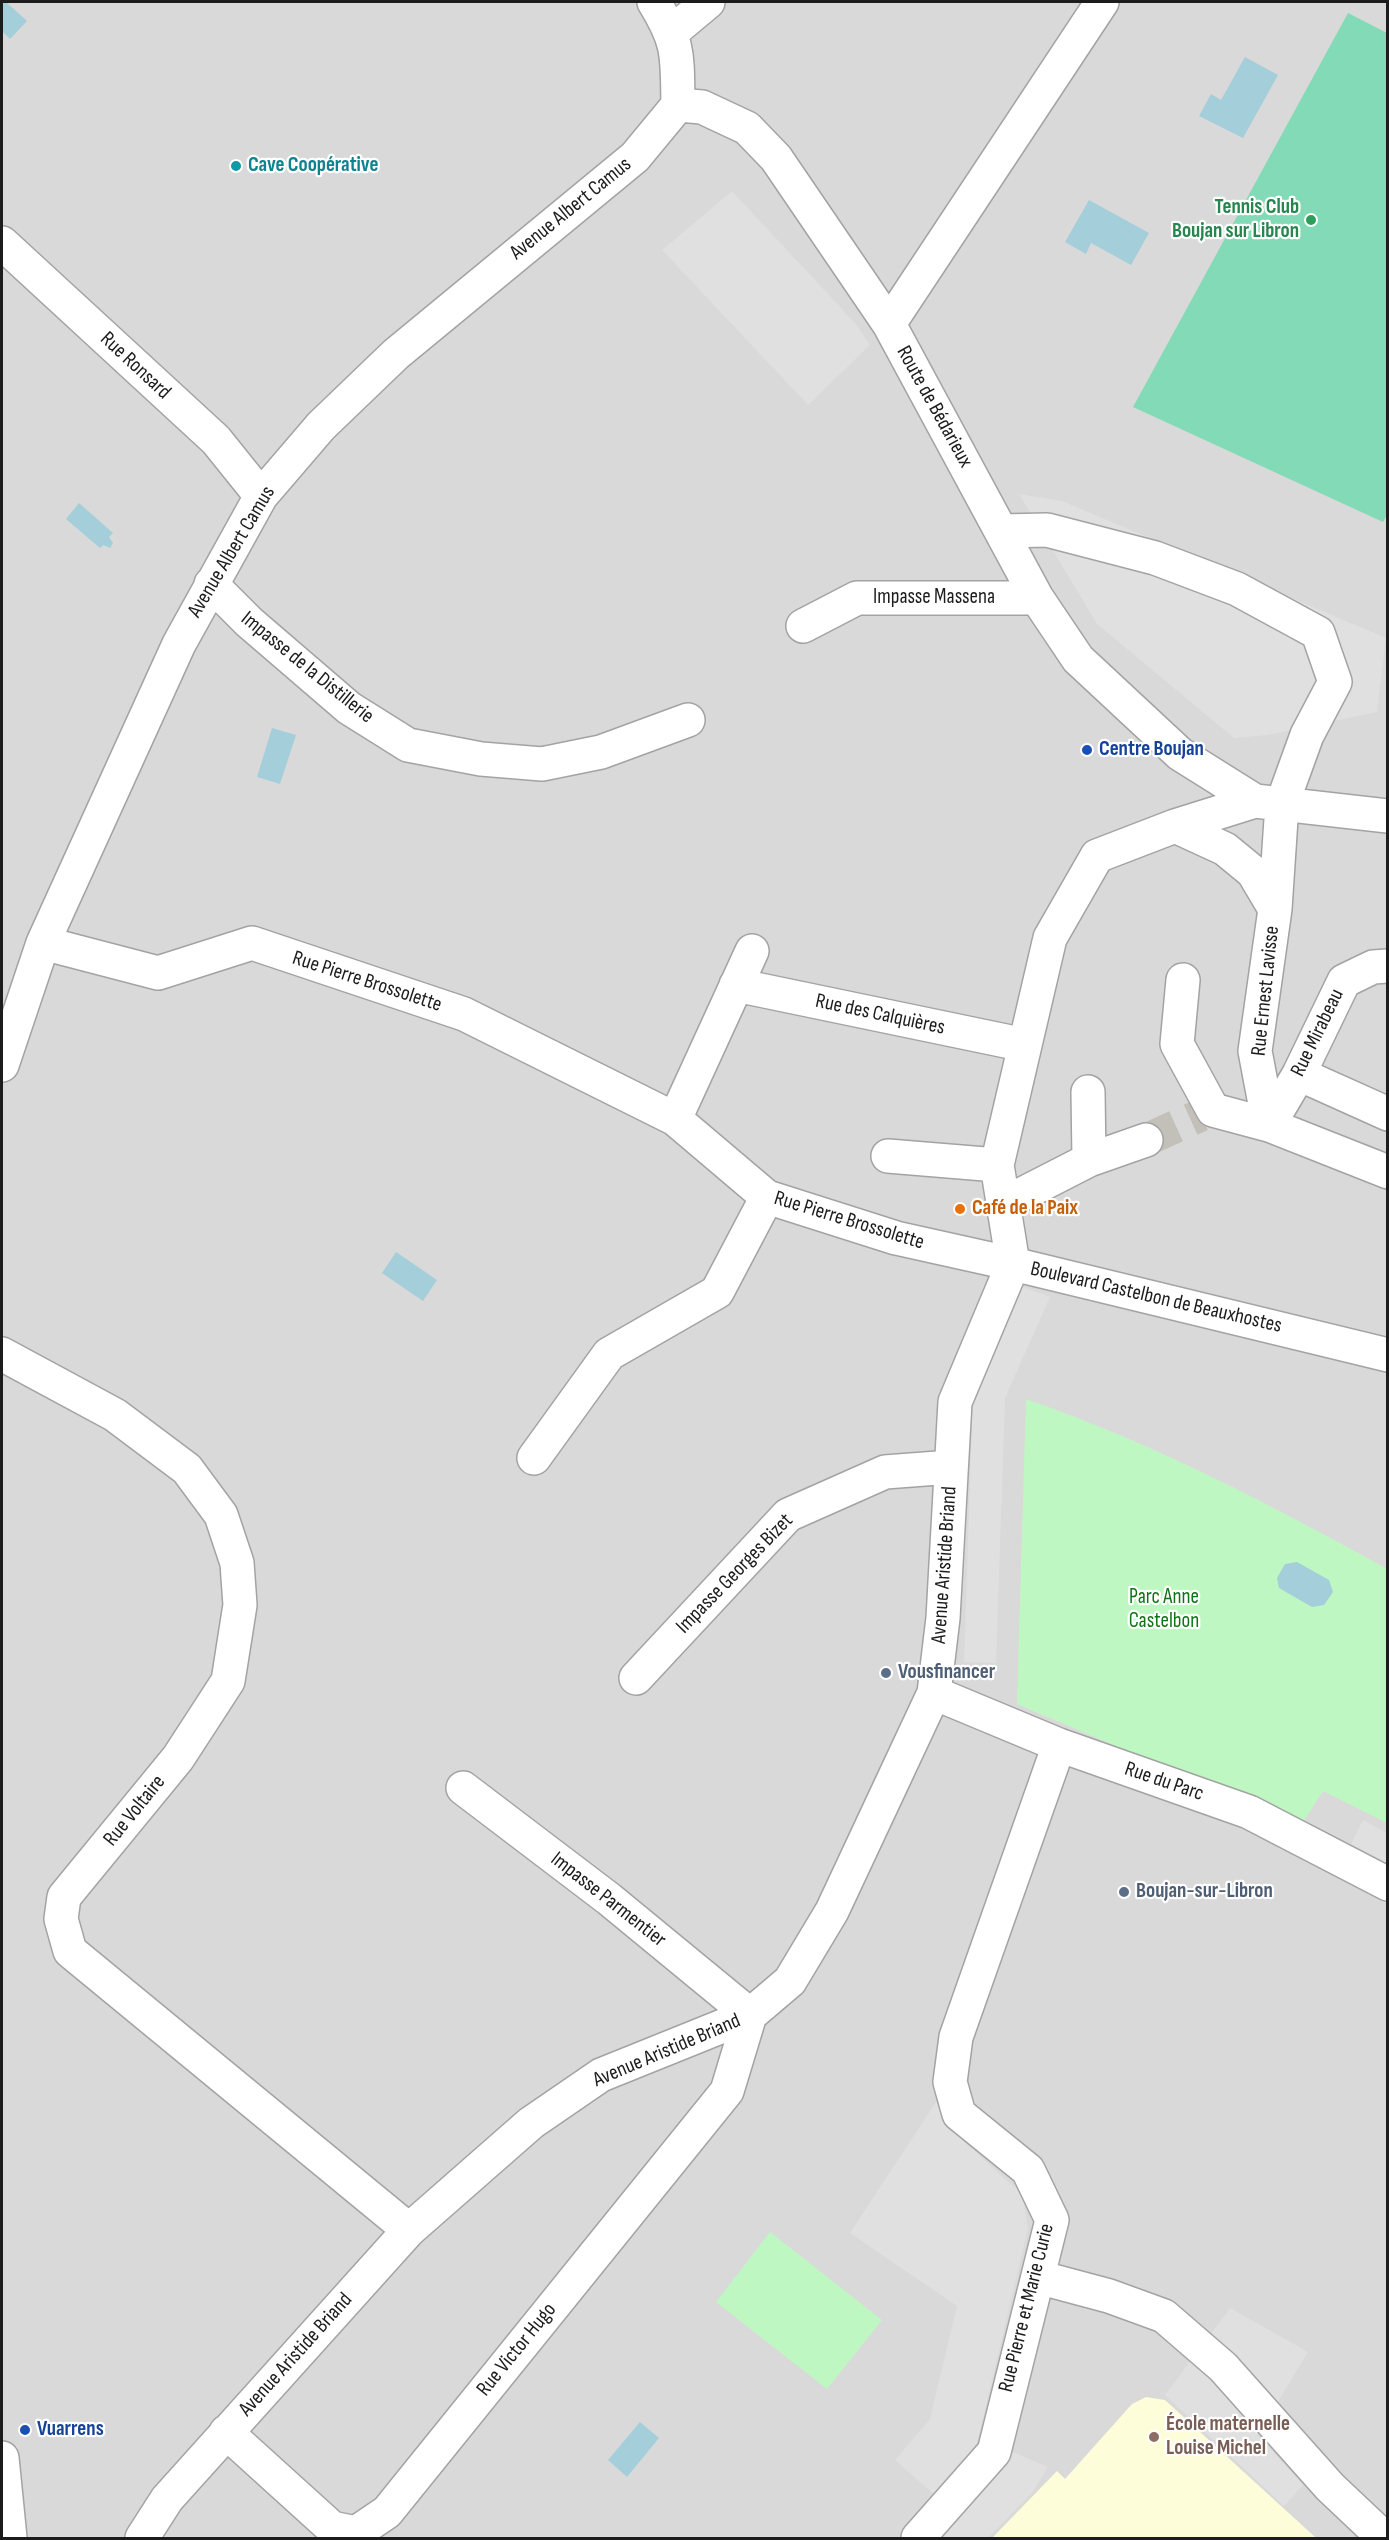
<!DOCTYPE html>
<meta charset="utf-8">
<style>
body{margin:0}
#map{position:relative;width:1389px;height:2540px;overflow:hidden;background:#ede9e2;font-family:"Sofia Sans Condensed",sans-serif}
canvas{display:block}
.frame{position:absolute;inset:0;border:3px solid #1c1c1c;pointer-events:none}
</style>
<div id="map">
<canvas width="1389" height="2540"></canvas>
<div class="frame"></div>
</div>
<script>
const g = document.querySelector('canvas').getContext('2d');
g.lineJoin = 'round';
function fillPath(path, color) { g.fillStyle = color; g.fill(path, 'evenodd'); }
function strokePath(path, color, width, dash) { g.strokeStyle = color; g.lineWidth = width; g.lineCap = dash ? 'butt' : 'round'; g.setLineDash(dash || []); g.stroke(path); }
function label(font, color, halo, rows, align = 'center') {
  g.font = font + ' "Sofia Sans Condensed",sans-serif'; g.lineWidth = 4.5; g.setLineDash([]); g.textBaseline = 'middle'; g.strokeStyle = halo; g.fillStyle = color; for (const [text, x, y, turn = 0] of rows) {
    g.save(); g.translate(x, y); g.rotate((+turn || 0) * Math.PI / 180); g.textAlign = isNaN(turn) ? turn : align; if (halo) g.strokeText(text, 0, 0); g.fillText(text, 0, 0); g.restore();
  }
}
const residential = new Path2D(`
 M 2,2 L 1387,2 L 1387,2538 L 2,2538 Z`);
const education = new Path2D(`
 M 1146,2397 L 1165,2400 L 1315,2537 L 1314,2538 L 992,2538 L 1057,2471 L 1065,2479 L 1132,2404 Z`);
const park = new Path2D(`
 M 1026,1399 C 1153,1443 1270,1504 1387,1569 L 1387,1823 L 1323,1791 L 1301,1825 L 1017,1704 Z
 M 770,2232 L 882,2320 L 827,2389 L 716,2302 Z`);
const pitch = new Path2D(`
 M 1348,13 L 1387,33 L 1388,513 L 1383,522 L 1133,407 Z`);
const parking = new Path2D(`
 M 732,191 L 856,324 L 870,345 L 808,405 L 662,250 Z
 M 1019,494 L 1062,501 L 1386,638 L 1377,712 L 1268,735 L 1234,738 L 1097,624 Z
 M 1017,1285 L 1050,1297 L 1005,1398 L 996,1663 L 964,1662 L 973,1393 Z
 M 1363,1820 L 1387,1833 L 1387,1869 L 1348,1850 Z
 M 936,2102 L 949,2128 L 1023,2195 L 1028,2229 L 977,2443 L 935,2495 L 895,2460 L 930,2419 L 957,2306 L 850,2233 Z
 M 1230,2308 L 1308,2352 L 1258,2435 L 1303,2485 L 1284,2506 L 1165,2395 Z
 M 990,2442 L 1048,2467 L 1032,2493 L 988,2538 L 938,2538 Z`);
const water = new Path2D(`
 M 2,2 L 6,2 L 27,21 L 10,39 L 2,31 Z
 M 1245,57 L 1278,75 L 1243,138 L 1199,116 L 1211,94 L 1221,100 Z
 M 1089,200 L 1149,233 L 1131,265 L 1091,243 L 1086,254 L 1065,242 Z
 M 79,503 L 113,533 L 109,537 L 113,543 L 110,548 L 103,545 L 100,548 L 66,519 Z
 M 272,728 L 296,735 L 280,784 L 257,777 Z
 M 396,1252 L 437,1280 L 423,1301 L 382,1273 Z
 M 1297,1562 L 1329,1580 L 1333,1592 L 1324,1605 L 1312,1607 L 1279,1588 L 1277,1578 L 1285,1564 Z
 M 640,2422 L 659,2438 L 627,2477 L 608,2460 Z`);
const minorTunnel = new Path2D(`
 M 1146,1140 L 1201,1115`);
const minor = new Path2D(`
 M 654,2 C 680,44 677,56 678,105
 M 672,32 L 708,2
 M 678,105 L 702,107 L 747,128 L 776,158 L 889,324 L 1037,598 L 1078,659 L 1180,754 L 1255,801 L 1388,816
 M 2,243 L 216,440 L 261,496
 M 889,324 L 1102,2
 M 1002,531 L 1047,530 L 1155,558 L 1237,589 L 1318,633 L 1335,682 L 1307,735 L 1282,804 L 1275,909 L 1255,1051 L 1269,1125 L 1388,1172
 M 211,584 L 249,622 L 349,708 L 408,745 L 481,759 L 542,764 L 601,752 L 688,720
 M 803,626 L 857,598 L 1037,598
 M 1255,801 L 1175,826 L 1097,856 L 1050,938 L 997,1165 L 1013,1264 L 1388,1355
 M 1175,826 L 1225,849 L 1253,872 L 1275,909
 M 43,943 L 158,973 L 252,943 L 464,1014 L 675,1119 L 767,1197 L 896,1238 L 1013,1264 L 955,1402 L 943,1618 L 934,1693 L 832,1911 L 790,1981 L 750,2015 L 601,2075 L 531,2123 L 409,2230 L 167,2499 L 142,2538
 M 1183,980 L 1177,1044 L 1213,1110 L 1269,1125 L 1299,1074 L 1344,981 L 1373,967 L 1388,966
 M 736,985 L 1025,1045
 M 2,1065 L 43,943 L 179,644 L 261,496 L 321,426 L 396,354 L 635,157 L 678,105
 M 1299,1074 L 1388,1114
 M 1088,1092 L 1089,1160
 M 675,1119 L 752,951
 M 888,1156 L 997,1165
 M 1003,1204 L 1089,1160 L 1146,1140
 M 2,1354 L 115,1415 L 187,1469 L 221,1515 L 237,1563 L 240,1605 L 228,1681 L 178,1758 L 64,1897 L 61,1919 L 70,1951 L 409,2230
 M 534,1458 L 609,1354 L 717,1292 L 767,1197
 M 636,1678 L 788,1515 L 885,1472 L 951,1467
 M 934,1693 L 1059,1745 L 1249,1812 L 1388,1884
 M 1038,2277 L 1109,2296 L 1164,2316 L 1223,2367 L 1330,2487 L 1384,2538
 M 226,2432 L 332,2528 L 356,2533 L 387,2512 L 727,2091 L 750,2015 L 609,1899 L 463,1788
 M 2,2458 L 10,2538
 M 918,2538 L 994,2452 L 1052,2220 L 1028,2170 L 959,2114 L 950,2082 L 956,2037 L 1059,1745`);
const markers = [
 [236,166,6,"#0f9aa8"],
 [1311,220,6,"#2e9e5b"],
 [1087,750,6,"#1a4fb4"],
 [960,1209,6,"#e8710a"],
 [886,1673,6,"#5c6f8a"],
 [1124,1892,6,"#5c6f8a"],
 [25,2430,6,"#1a4fb4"],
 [1154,2437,6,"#8d6e63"]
];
const cultureNames = [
 ["Cave Coopérative",248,166]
];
const leisureNames = [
 ["Tennis Club",1299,208],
 ["Boujan sur Libron",1299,232]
];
const streetNames = [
 ["Avenue Albert Camus",571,209,-39],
 ["Rue Ronsard",135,366,43],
 ["Route de Bédarieux",934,407,61],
 ["Avenue Albert Camus",232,552,-59],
 ["Impasse Massena",934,598],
 ["Impasse de la Distillerie",307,668,39],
 ["Rue Pierre Brossolette",367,982,18],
 ["Rue Ernest Lavisse",1266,991,-84],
 ["Rue des Calquières",880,1015,12],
 ["Rue Mirabeau",1318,1033,-64],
 ["Rue Pierre Brossolette",849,1221,17],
 ["Boulevard Castelbon de Beauxhostes",1156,1298,13],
 ["Avenue Aristide Briand",945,1565,-86],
 ["Impasse Georges Bizet",735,1574,-46],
 ["Rue du Parc",1164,1782,19],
 ["Rue Voltaire",135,1811,-51],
 ["Impasse Parmentier",608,1900,38],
 ["Avenue Aristide Briand",667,2051,-23],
 ["Rue Pierre et Marie Curie",1027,2308,-76],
 ["Rue Victor Hugo",517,2350,-51],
 ["Avenue Aristide Briand",296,2355,-48]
];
const transitNames = [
 ["Centre Boujan",1099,750],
 ["Vuarrens",37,2430]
];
const foodNames = [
 ["Café de la Paix",972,1209]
];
const parkNames = [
 ["Parc Anne",1164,1598],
 ["Castelbon",1164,1622]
];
const serviceNames = [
 ["Vousfinancer",898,1673],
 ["Boujan-sur-Libron",1136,1892]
];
const educationNames = [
 ["École maternelle",1166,2425],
 ["Louise Michel",1166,2449]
];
fillPath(residential, '#dad9d9');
fillPath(education, '#fdfdda');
fillPath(park, '#bff7c3');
fillPath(pitch, '#82dab6');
fillPath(parking, '#e0e0e0');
fillPath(water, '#a4ced9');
strokePath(minorTunnel, '#c3c0ba', 33, [33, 16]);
strokePath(minor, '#a3a3a3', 36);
strokePath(minor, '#fff', 33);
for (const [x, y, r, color] of markers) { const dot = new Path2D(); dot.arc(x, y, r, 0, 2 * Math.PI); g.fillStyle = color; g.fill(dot); strokePath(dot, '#fff', 2); }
label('bold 21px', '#0d838f', '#fff', cultureNames, 'left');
label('bold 21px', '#27864d', '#fff', leisureNames, 'right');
label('21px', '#1c1c1c', '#fff', streetNames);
label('bold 21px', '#164399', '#fff', transitNames, 'left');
label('bold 21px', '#c56008', '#fff', foodNames, 'left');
label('21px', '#0f7416', '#fff', parkNames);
label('bold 21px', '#4e5e75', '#fff', serviceNames, 'left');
label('bold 21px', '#785e54', '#fff', educationNames, 'left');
</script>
